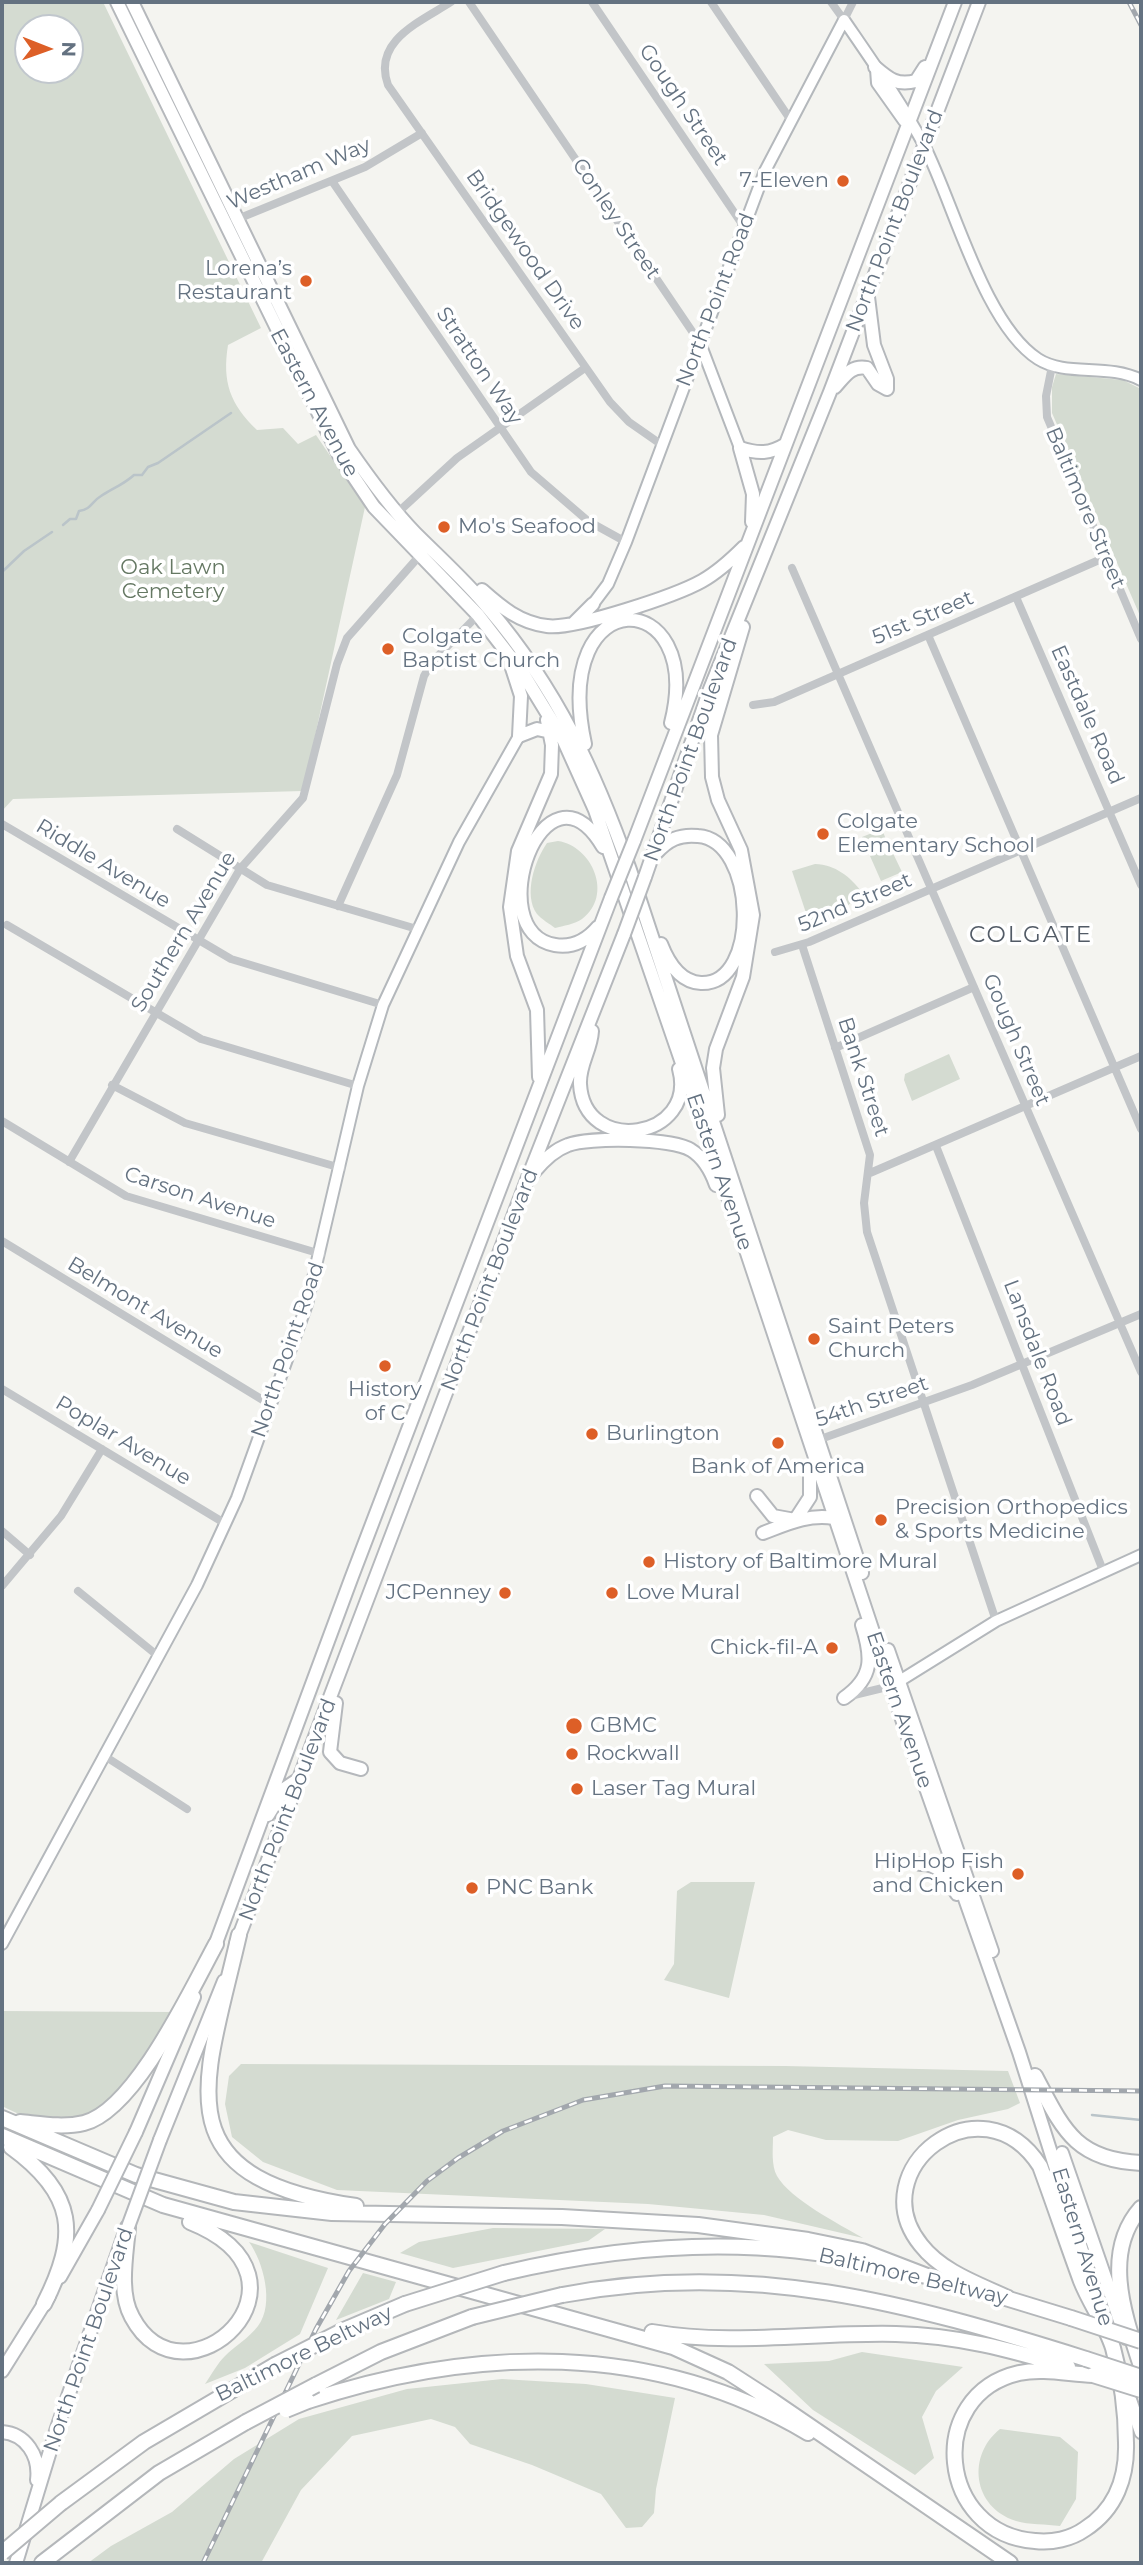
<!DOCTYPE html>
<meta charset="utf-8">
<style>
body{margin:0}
#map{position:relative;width:1143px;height:2565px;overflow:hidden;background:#f4f4f0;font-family:Montserrat,sans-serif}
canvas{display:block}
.frame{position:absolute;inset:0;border:4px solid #647281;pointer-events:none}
.north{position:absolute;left:14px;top:14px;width:70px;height:70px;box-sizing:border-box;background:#fff;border:2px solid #c1c7cd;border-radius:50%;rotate:91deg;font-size:19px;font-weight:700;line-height:28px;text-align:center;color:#647281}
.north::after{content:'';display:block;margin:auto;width:24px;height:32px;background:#dd5f27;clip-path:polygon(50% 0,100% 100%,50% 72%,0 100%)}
</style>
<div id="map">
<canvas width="1143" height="2565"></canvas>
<div class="frame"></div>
<div class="north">N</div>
</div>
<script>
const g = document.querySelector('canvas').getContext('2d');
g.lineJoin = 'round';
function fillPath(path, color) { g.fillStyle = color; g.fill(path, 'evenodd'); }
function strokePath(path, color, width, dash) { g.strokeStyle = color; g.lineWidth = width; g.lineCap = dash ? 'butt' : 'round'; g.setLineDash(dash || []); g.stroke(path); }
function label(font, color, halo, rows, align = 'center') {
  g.font = font + ' Montserrat,sans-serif'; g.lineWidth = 7; g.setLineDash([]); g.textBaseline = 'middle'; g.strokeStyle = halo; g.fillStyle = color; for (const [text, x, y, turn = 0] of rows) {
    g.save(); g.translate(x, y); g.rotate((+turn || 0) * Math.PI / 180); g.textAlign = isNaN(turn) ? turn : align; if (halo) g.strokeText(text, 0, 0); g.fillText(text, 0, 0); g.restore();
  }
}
const green = new Path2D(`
 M 2,2 L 103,2 L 261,328 L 228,345 C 222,382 230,404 257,430 L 283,428 L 298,444 L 316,435 L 365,507 L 303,791 L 13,799 L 2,811 ZM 28,28 L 70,28 L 70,70 L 28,70 Z
 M 1056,374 L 1123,380 L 1141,389 L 1141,618 L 1052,413 L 1052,387 Z
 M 882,829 L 888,845 L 869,853 L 862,837 Z
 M 558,841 C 592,846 614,895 582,919 C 575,924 563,926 555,928 C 550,924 541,919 537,914 C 523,895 535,860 547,843 Z
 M 890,847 L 902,872 L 881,881 L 870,856 Z
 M 815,864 C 836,865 849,876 862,892 L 835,918 L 817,924 L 809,922 L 792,871 Z
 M 949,1054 L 960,1079 L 912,1101 L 904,1080 L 905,1074 Z
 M 691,1882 L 755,1882 L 729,1998 L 664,1980 L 674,1964 L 677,1891 Z
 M 2,2011 L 173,2012 C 130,2083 97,2156 2,2106 Z
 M 241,2064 L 785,2066 L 1008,2071 L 1020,2103 L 1008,2109 L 958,2120 L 898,2141 L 826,2140 L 788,2130 L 773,2137 C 773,2149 771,2165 777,2176 C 790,2199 839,2224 863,2238 L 764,2215 L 648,2204 L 337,2190 L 263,2162 L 232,2137 L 225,2104 L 229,2076 Z
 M 493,2228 L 605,2229 L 588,2241 L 453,2268 L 400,2253 L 419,2242 Z
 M 249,2242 L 328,2268 L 300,2334 L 245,2368 L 205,2384 C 212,2374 217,2364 225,2356 C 235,2346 249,2338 258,2326 C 275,2304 263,2261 249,2242 Z
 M 363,2273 L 396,2282 L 389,2299 L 336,2320 Z
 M 862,2352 L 963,2367 L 936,2391 L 922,2417 L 934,2458 L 915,2475 L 813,2410 L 764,2364 L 829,2361 Z
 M 502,2379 L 586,2384 L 675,2398 L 656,2489 L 654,2513 L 642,2527 L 626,2528 L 601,2494 L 532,2465 L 470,2444 L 455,2427 L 431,2419 L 352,2436 L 301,2490 L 261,2563 L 88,2563 L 111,2546 L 172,2512 L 234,2459 L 299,2419 L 407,2389 Z
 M 1000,2429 L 1060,2437 L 1078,2452 L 1076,2499 L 1060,2526 C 1046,2524 1029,2525 1016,2521 C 972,2507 967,2455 1000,2429 Z`);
const stream = new Path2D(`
 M 63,525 L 70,519 L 76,519 L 79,511 C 92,509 91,502 101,496 C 113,488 123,485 134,475 L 142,475 L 148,467 L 158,463 L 231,413
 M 2,572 L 24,551 L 52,532
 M 1092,2115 L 1141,2120`);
const street = new Path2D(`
 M 451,2 C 420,22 372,41 388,85 L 610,402 L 629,422 L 662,445
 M 469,2 L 700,343
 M 592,2 L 744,227
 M 711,2 L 790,119
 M 831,2 L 844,20 L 853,2
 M 332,181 L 531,472 L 588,521 L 626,542
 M 235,220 L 365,167 L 422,133
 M 1052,366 L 1046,396 L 1047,417 L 1141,639
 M 394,516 L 457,458 L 585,368
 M 792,568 L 1141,1372
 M 1016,597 L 1141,885
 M 928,635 L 1141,1129
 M 753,705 L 774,702 L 1106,557
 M 2,824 L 231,959 L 383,1005
 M 177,829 L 267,885 L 417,929
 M 338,906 L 397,775 L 424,676 L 432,662 L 478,615
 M 7,925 L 201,1039 L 358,1086
 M 802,945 L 870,1155 L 864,1203 L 867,1232 L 996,1621
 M 775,952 L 809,942 L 1141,798
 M 835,1048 L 974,987
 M 112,1085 L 185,1123 L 341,1168
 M 2,1121 L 126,1196 L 321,1254
 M 936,1146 L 1104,1573
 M 69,1162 L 240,869 L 303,798 L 337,664 L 347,638 L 422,553
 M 870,1173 L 1141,1056
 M 2,1241 L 271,1405
 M 2,1389 L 226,1524
 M 815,1441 L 972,1385 L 1141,1314
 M 2,1531 L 30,1555
 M 2,1586 L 61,1516 L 102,1449
 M 78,1591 L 158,1656
 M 850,1696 L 891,1686
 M 103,1755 L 187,1809`);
const secondary = new Path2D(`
 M 876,69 L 877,83 L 904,121
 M 700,343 L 740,448
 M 593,604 L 608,584 L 626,542 L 765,171 L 844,20 C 872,61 901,102 924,145 C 954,204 984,324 1038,359 C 1066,377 1108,363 1141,380
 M 893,1685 L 996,1621 L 1141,1555
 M 2,1944 L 197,1585 L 237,1498 L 307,1304 L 358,1086 L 383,1005 L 459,842 L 519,736`);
const primary = new Path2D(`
 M 117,2 L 339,455 L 374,507 L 478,615 L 522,672 L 563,739 L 595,810 L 740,1232 L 907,1734 L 1019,2052 L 1101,2311
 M 132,2 L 349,449 C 369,478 390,507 415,533 C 440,558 466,581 489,609 C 557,689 595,771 630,870 L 862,1573
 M 875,67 C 889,79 897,86 916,81 L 925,67
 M 868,297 L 874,345 L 887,379 L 887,389
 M 835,387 C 845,376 851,365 867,368 L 878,384 L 887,389
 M 740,448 L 753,494 L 752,522
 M 740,448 C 758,454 770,454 786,444
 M 482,590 C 501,607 520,623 547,626 C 574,630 677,595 702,581 C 718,572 731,560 744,547
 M 574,623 L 593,604
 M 511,665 L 521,696 L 519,736
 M 519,736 L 537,729 L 555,733
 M 585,744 C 549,579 706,585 671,723
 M 634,841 L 955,2
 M 656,853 C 668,840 679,834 698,836 C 756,840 761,985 701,983 C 680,982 668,962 661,944
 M 645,877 L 710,689 L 830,392 L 979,2
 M 598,927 C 587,940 573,948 555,945 C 479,932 544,748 603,847
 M 592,1031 C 591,1050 579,1065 580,1084 C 584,1157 698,1139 679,1069
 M 539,1077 L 537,1010 L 517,956 L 510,907 L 518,851 L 551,774 L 552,745 L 547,720
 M 718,1115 L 713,1068 L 716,1049 L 743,977 L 753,915 L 741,850 L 718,800 L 712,777 L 711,735 L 743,627
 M 534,1172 C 543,1161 554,1150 568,1145 C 588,1137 673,1138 691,1150 C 704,1158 711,1171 716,1185
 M 757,1496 L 773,1516 L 795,1520 L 810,1497 L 810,1467
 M 763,1533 C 787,1524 807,1514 834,1518 L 836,1521
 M 888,1650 L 992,1951
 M 844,1698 C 874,1677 872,1657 862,1625
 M 336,1703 L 330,1752 L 340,1763 L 361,1769
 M 268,1815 L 284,1789 L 299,1779
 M 920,1864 C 940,1863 947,1878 957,1894
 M 236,1944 L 527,1180 L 624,934
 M 213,1951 L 351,1579 L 611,898
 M 136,2132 L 194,1997
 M 160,2140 L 224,1981
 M 1062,2153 L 1126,2338
 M 60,2277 L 98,2210
 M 2,2371 L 49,2296
 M 1125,2385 L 1141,2432
 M 2,2432 C 26,2434 40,2456 37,2480
 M 16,2563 L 57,2428 L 124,2235`);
const highway = new Path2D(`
 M 239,1935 C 205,2084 158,2177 356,2206
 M 1035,2076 C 1063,2129 1075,2160 1141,2163
 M 2,2118 L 136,2175 L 234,2202 L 332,2213 L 562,2217 L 698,2225 L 808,2240 L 862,2251 L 927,2276
 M 20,2122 C 41,2124 63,2128 84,2123 C 135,2110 191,1990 216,1944
 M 2,2136 L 163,2205 L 673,2347 L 728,2372 L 773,2401 L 1010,2563
 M 11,2147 C 76,2194 79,2235 44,2304
 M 1141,2208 C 1101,2253 1125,2317 1141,2366
 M 128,2227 C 126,2254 118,2292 132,2317 C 184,2415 332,2279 190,2222
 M 504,2273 C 623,2245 751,2236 871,2263
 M 918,2274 L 969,2287
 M 562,2295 C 750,2259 908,2303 1086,2359
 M 999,2296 L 1071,2318
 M 1008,2298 C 978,2284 942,2272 921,2245 C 860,2170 981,2075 1040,2166 C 1054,2204 1067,2243 1081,2281 C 1090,2304 1106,2325 1113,2348 C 1121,2377 1126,2413 1126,2443 C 1127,2477 1116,2509 1085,2529 C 1071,2539 1052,2543 1035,2541 C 938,2534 924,2395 1019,2373 C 1043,2368 1068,2374 1093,2375
 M 344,2330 L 405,2304
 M 652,2332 C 733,2346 814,2332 896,2334 C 956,2335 1011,2350 1068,2367
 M 316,2385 L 381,2352 L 472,2317
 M 308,2401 C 474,2346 653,2341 808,2433
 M 61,2503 L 144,2442 L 275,2365
 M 42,2563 L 159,2473 L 246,2422`);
const rail = new Path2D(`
 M 1129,2 L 1141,25
 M 203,2563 L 316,2329 L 349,2271 L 385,2224 L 427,2181 L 458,2158 L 503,2131 L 583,2100 L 665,2086 L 1141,2091`);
const primaryBridge = new Path2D(`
 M 611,898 L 634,841
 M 624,934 L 645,877
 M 98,2210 L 136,2132
 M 128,2227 L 160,2140`);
const highwayBridge = new Path2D(`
 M 405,2304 L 504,2273
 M 472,2317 L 562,2295
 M 1071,2318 L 1141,2341
 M 1086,2359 L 1141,2377
 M 275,2365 L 344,2330
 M 1093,2375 L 1141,2390
 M 286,2410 L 308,2401
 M 246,2422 L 316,2385
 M 2,2553 L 61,2503`);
const markers = [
 [843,181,7,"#dd5f27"],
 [306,281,7,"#dd5f27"],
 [444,527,7,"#dd5f27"],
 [388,649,7,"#dd5f27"],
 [823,834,7,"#dd5f27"],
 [814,1339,7,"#dd5f27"],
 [385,1366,7,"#dd5f27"],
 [592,1434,7,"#dd5f27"],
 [778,1443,7,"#dd5f27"],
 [881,1520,7,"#dd5f27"],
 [649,1562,7,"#dd5f27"],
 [505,1593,7,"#dd5f27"],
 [612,1593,7,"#dd5f27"],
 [832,1648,7,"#dd5f27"],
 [574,1726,9,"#dd5f27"],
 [572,1754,7,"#dd5f27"],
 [577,1789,7,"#dd5f27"],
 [1018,1874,7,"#dd5f27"],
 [472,1888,7,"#dd5f27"]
];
const streetNames = [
 ["Gough Street",683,105,56],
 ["Westham Way",299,174,-23],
 ["Conley Street",616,219,56],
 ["North Point Boulevard",895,221,-69],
 ["Bridgewood Drive",525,250,55],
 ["North Point Road",716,300,-69],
 ["Stratton Way",479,366,56],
 ["Eastern Avenue",314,403,62],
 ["Baltimore Street",1085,508,67],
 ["51st Street",923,618,-23],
 ["Eastdale Road",1087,715,66],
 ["North Point Boulevard",691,750,-70],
 ["Riddle Avenue",103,864,31],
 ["52nd Street",855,903,-23],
 ["Southern Avenue",184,932,-59],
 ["Gough Street",1016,1040,67],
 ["Bank Street",863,1077,72],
 ["Eastern Avenue",719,1172,71],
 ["Carson Avenue",200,1198,18],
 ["North Point Boulevard",490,1280,-69],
 ["Belmont Avenue",145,1308,31],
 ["North Point Road",288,1350,-71],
 ["Lansdale Road",1037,1353,69],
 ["54th Street",872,1402,-19],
 ["Poplar Avenue",123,1441,31],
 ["Eastern Avenue",899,1710,71],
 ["North Point Boulevard",288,1810,-69],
 ["Eastern Avenue",1082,2247,73],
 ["Baltimore Beltway",913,2277,13],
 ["North Point Boulevard",89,2340,-71],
 ["Baltimore Beltway",304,2354,-26]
];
const poiNames = [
 ["7-Eleven",829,181,"right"],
 ["Lorena’s",292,269,"right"],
 ["Restaurant",292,293,"right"],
 ["Mo's Seafood",458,527],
 ["Colgate",402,637],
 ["Baptist Church",402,661],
 ["Colgate",837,822],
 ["Elementary School",837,846],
 ["Saint Peters",828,1327],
 ["Church",828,1351],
 ["History",385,1390,"center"],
 ["of C",385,1414,"center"],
 ["Burlington",606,1434],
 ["Bank of America",778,1467,"center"],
 ["Precision Orthopedics",895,1508],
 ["& Sports Medicine",895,1532],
 ["History of Baltimore Mural",663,1562],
 ["JCPenney",491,1593,"right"],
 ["Love Mural",626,1593],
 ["Chick-fil-A",818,1648,"right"],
 ["GBMC",590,1726],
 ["Rockwall",586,1754],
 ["Laser Tag Mural",591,1789],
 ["HipHop Fish",1004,1862,"right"],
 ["and Chicken",1004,1886,"right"],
 ["PNC Bank",486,1888]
];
const parkNames = [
 ["Oak Lawn",173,568],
 ["Cemetery",173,592]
];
const neighbourhoodNames = [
 ["COLGATE",1031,935]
];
fillPath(green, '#d4dbd1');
strokePath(stream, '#bac4c9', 2.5);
strokePath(secondary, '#b4b8bc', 14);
strokePath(primary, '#b5b8bc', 16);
strokePath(highway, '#b4b7ba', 18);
strokePath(street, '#c2c5c8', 8);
strokePath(secondary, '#fff', 10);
strokePath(primary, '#fff', 12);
strokePath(highway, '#fff', 14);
strokePath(rail, '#a2a7ad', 5);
strokePath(rail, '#fff', 2.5, [8]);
strokePath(primaryBridge, '#b5b8bc', 16, []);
strokePath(highwayBridge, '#b4b7ba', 18, []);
strokePath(primaryBridge, '#fff', 12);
strokePath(highwayBridge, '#fff', 14);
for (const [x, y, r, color] of markers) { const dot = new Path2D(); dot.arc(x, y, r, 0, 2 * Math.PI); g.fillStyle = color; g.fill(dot); strokePath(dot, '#fff', 2.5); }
label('21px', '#647281', '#fff', streetNames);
label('21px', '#647281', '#fff', poiNames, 'left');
label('21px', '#657863', '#fff', parkNames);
g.letterSpacing = '2px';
label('23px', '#525b66', '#fff', neighbourhoodNames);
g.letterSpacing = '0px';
</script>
